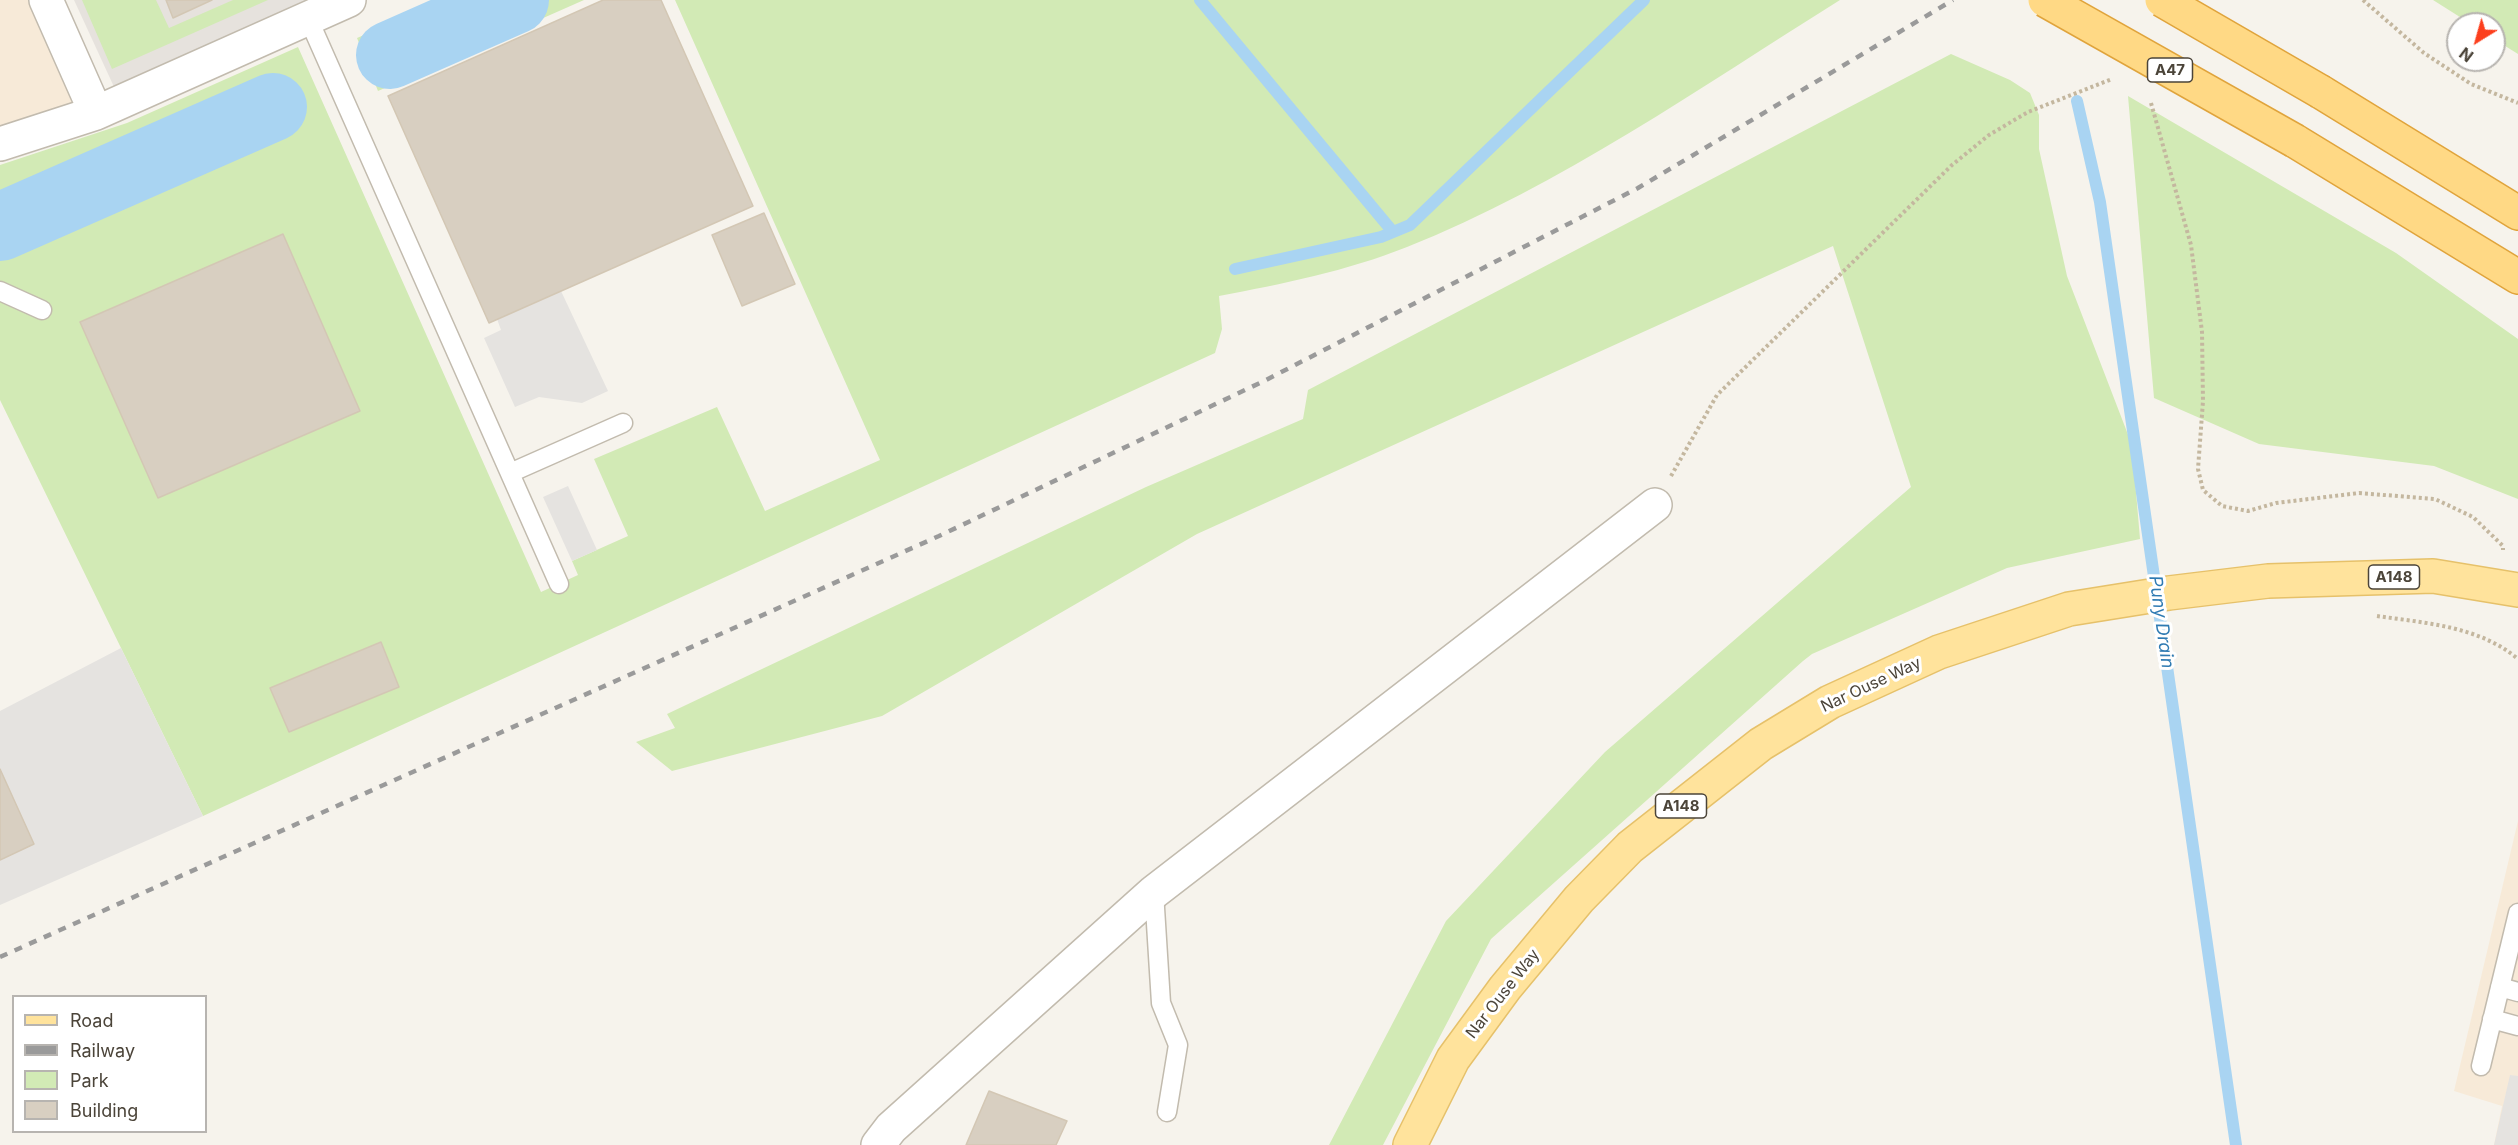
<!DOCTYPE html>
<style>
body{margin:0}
#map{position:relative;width:2518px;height:1145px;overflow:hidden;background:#f6f3ec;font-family:Inter,sans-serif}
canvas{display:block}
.legend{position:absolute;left:12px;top:995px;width:195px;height:138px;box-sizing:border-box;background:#fff;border:2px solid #b7b4b0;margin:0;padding:8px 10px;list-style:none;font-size:18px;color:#4b4439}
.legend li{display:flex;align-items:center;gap:12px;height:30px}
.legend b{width:30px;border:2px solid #b7b4b0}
.north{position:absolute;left:2446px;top:12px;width:60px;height:60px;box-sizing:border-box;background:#fff;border:2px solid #b7b4b0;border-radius:50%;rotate:217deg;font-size:16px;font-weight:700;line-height:24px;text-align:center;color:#4b4439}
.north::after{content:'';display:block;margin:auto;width:21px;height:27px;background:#fc3f1d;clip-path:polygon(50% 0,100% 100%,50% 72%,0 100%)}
</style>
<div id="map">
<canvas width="2518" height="1145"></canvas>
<ul class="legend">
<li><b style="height:8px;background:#ffe39c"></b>Road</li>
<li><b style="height:8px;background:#9a9a9a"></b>Railway</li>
<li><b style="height:16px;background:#d2eab5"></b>Park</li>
<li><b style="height:16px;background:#d8cfc1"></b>Building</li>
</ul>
<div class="north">N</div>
</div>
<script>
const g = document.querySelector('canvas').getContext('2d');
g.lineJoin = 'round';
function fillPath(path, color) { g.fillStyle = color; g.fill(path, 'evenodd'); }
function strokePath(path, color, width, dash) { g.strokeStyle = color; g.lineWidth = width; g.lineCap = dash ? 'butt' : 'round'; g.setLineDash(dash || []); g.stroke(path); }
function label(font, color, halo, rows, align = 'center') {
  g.font = font + ' Inter,sans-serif'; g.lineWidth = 6; g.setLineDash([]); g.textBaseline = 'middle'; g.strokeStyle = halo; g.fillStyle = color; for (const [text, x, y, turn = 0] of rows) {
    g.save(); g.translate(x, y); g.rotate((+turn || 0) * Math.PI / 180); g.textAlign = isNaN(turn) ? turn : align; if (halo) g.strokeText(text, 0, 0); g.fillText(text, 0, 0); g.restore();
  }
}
const commercial = new Path2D(`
 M 0,0 L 46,0 L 96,113 L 0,144 Z
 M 2518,821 L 2518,1145 L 2494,1145 L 2502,1106 L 2454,1091 Z`);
const industrial = new Path2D(`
 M 74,0 L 353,0 L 115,89 Z`);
const green = new Path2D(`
 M 82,0 L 156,0 L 169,28 L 233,0 L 268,0 L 112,69 Z
 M 446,0 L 584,0 L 378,91 L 357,38 Z
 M 675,0 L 1840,0 C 1701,87 1560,186 1407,247 C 1347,271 1282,284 1219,296 L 1222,329 L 1215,353 L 203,816 L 0,400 L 0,165 L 127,123 L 298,47 L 541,592 L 578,575 L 572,561 L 628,536 L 594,459 L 717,407 L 765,511 L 880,460 Z
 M 2433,0 L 2518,0 L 2518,54 L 2494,39 L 2494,24 L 2471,24 Z
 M 1951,54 L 2010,80 L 2030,93 L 2039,115 L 2039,149 L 2067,276 L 2132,445 L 2140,539 L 2007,568 L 1812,654 L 1803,661 L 1491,939 L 1383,1145 L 1329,1145 L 1446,921 L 1605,752 L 1911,487 L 1833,246 L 1197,534 L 882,716 L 672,771 L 636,742 L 675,728 L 667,714 L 1146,487 L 1303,419 L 1308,390 Z
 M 2128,96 L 2396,253 L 2518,339 L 2518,499 L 2434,466 L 2259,444 L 2154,398 Z`);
const parking = new Path2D(`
 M 561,291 L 608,391 L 582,403 L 539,397 L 515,407 L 484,338 L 501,330 L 497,319 Z
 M 568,486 L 597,550 L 572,561 L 543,497 Z
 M 121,648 L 203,816 L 0,905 L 0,860 L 34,844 L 0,769 L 0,711 Z
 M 2510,1075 L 2518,1076 L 2518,1145 L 2494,1145 Z`);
const stream = new Path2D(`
 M 1200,0 L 1393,232
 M 2077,101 L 2100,202 L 2236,1145
 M 1235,269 L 1381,237 L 1410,225 L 1644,0`);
const river = new Path2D(`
 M 390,55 L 515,0
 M 0,227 L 273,107`);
const building = new Path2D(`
 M 166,0 L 212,0 L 173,18 Z
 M 603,0 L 661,0 L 753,206 L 489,323 L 388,96 Z
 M 764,213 L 795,284 L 742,306 L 712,235 Z
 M 283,234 L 360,411 L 158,498 L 80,322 Z
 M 381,642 L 399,687 L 289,732 L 270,688 Z
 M 0,769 L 34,844 L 0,860 Z
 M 989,1091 L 1067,1121 L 1056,1145 L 966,1145 Z`);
const path = new Path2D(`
 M 2363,0 L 2424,53 L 2471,84 L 2518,103
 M 2151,103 L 2191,245 L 2202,332 L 2203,401 L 2198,469 L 2203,490 L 2222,506 L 2248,511 L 2276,503 L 2359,493 L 2435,499 L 2473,517 L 2503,546 L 2503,550
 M 1671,476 L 1717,395 L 1952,165 L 1989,135 L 2028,112 L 2112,79
 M 2377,616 C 2425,623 2479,626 2518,659`);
const service = new Path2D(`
 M 308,18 L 559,584
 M 0,291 L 42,310
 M 510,473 L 623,423
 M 1154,892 L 1161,1003 L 1178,1045 L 1167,1112
 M 2500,987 L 2518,992
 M 2492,1019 L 2518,1026
 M 2481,1066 L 2518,913`);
const minor = new Path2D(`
 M 96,113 L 349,0
 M 0,144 L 96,113 L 46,0
 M 878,1145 L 891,1128 L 1154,892 L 1655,505`);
const primary = new Path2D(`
 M 1410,1145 L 1453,1059 L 1505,988 L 1579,899 L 1630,847 L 1761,744 L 1830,702 L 1939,652 L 2069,609 L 2169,593 L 2268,581 L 2433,576 L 2518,590`);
const trunk = new Path2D(`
 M 2321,92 L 2518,213
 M 2295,141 L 2518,277`);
const rail = new Path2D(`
 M 0,957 L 939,536 L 1266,380 L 1638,188 L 1953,0`);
const trunkBridge = new Path2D(`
 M 2045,0 L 2295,141
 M 2162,0 L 2321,92`);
const shields = [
 [2170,70,45],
 [2394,577,51],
 [1681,806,51]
];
const shieldNames = [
 ["A47",2170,70],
 ["A148",2394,577],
 ["A148",1681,806]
];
const streetNames = [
 ["Nar Ouse Way",1871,685,-25],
 ["Nar Ouse Way",1503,994,-52]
];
const waterNames = [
 ["Puny Drain",2161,622,82]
];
fillPath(commercial, '#f7ead8');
fillPath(industrial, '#e6e2dd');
fillPath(green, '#d2eab5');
fillPath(parking, '#e5e3e0');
strokePath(stream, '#a9d4f2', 12);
strokePath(river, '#a9d4f2', 68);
fillPath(building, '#d8cfc1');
strokePath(building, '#d3c7b4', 1.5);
strokePath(service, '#c2bbae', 21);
strokePath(minor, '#c2bbae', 36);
strokePath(primary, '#e6c16a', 36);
strokePath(trunk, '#e0a43c', 36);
strokePath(path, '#c4b79f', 4, [3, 3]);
strokePath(service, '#fff', 18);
strokePath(minor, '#fff', 33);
strokePath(primary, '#ffe39c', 33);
strokePath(trunk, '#ffd985', 33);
strokePath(rail, '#9a9a9a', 4.5, [8, 8]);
strokePath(trunkBridge, '#e0a43c', 36, []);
strokePath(trunkBridge, '#ffd985', 33);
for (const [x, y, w] of shields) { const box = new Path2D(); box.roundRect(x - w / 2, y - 12, w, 24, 4.5); g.fillStyle = '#fff'; g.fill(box); strokePath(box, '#4b4439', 1.5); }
label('bold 15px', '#4b4439', null, shieldNames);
label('16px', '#4b4439', '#fff', streetNames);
label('italic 18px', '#2e7ab2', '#fff', waterNames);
</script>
